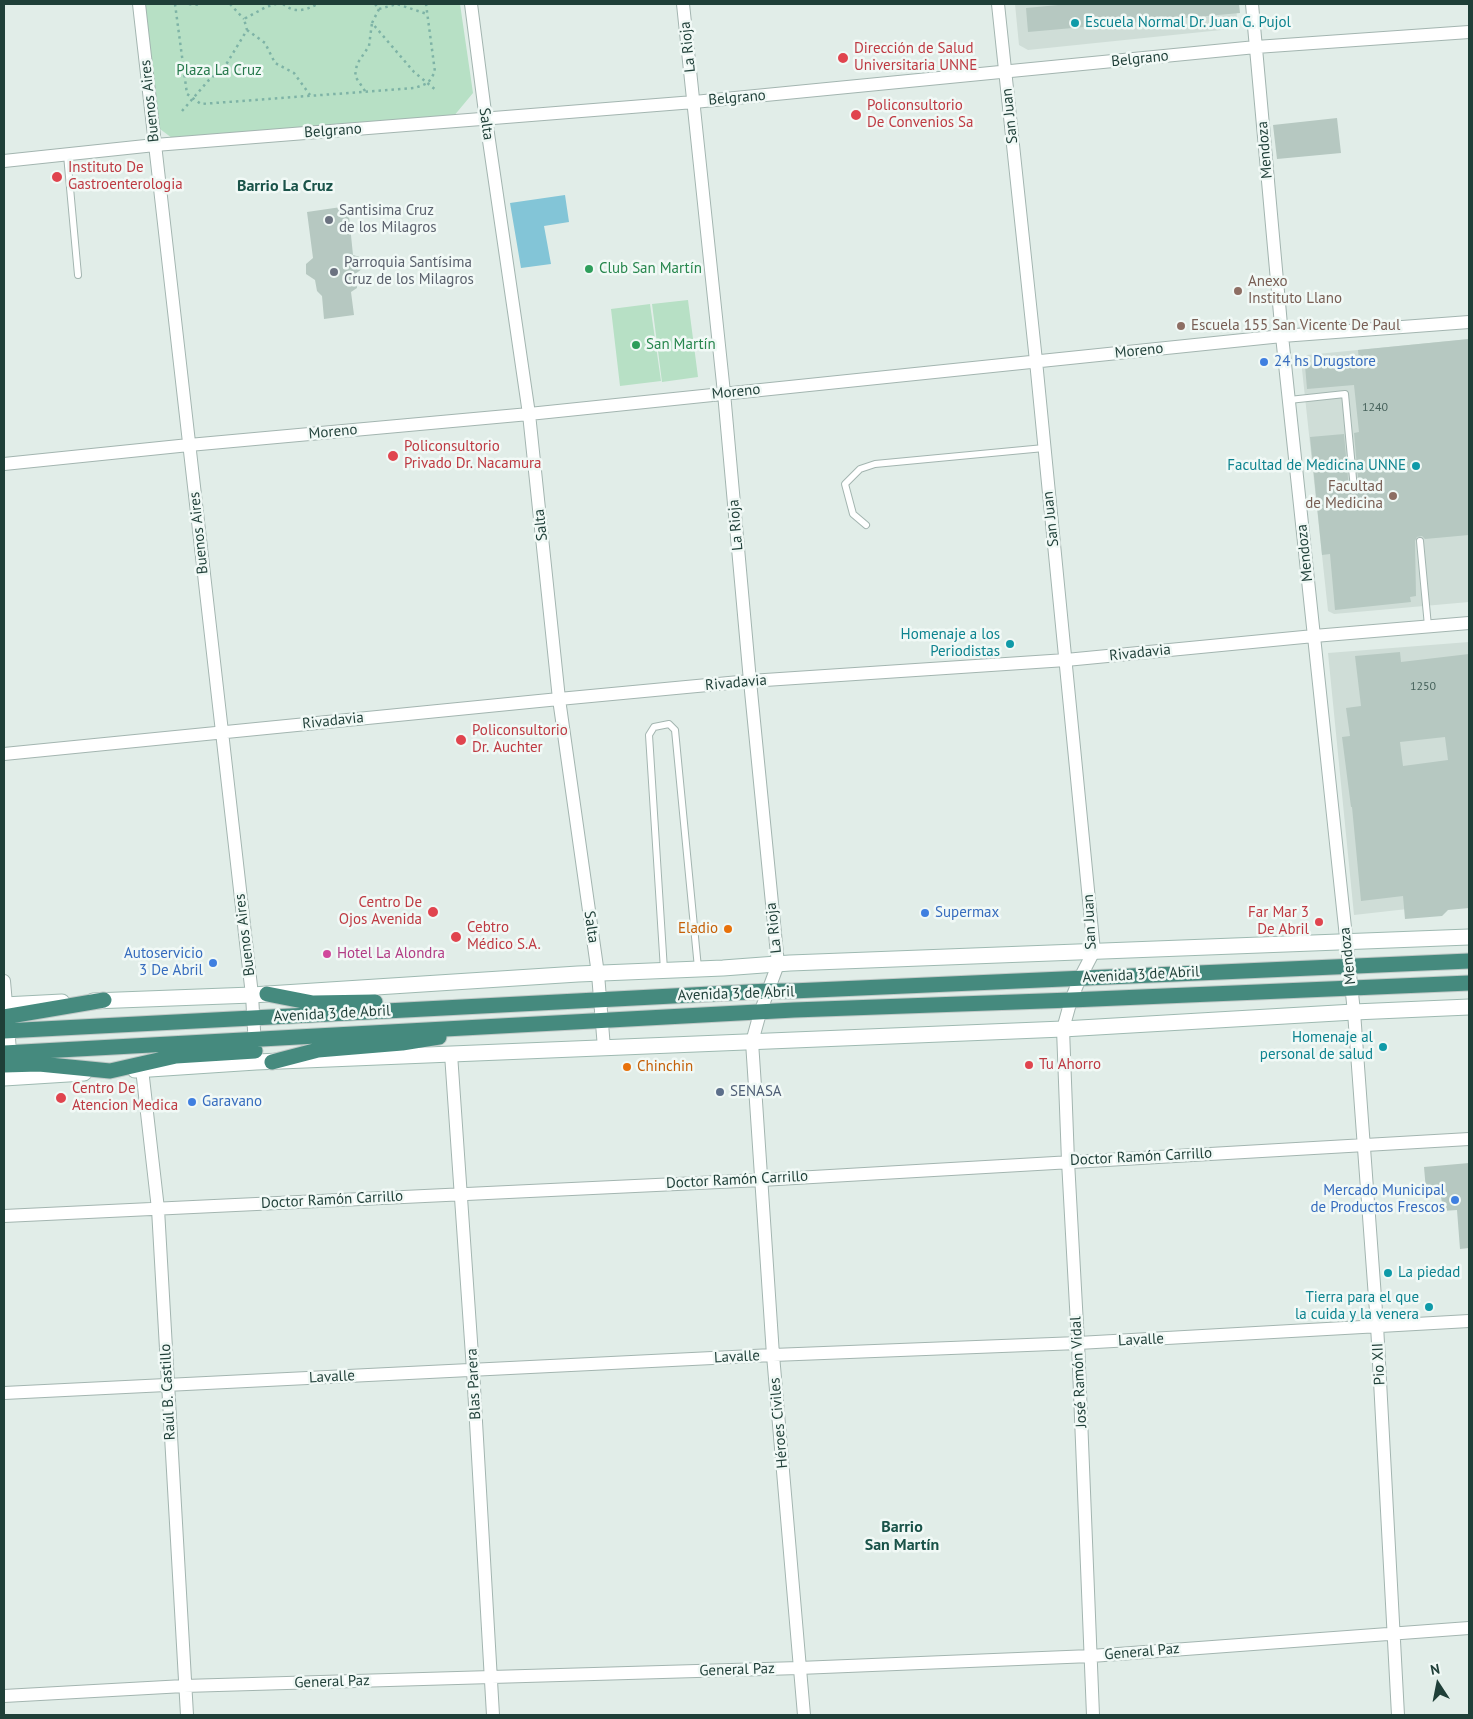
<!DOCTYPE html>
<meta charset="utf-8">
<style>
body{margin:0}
#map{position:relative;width:1473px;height:1719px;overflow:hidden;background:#e1ede8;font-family:"PT Sans",sans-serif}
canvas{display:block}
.frame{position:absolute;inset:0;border:5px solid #1f3f38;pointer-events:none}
.north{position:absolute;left:1413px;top:1659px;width:50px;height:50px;-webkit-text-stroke:4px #f1f9f6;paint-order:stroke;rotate:349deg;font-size:14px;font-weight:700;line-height:20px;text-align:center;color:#1f3f38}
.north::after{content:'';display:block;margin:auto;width:18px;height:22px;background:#1f3f38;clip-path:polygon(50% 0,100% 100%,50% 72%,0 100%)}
</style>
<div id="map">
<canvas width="1473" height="1719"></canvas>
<div class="frame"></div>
<div class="north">N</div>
</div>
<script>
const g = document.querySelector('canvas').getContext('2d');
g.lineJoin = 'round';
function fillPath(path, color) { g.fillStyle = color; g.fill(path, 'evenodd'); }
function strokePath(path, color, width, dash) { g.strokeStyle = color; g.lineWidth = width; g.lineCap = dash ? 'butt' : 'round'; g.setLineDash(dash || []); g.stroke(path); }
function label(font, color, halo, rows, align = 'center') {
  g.font = font + ' "PT Sans",sans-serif'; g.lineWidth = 5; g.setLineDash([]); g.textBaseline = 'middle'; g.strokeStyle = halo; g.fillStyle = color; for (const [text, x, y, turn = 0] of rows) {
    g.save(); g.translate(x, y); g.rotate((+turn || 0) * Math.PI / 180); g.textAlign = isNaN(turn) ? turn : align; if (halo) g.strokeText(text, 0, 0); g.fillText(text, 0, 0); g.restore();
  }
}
const built = new Path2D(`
 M 1015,4 L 1236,4 L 1237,19 L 1231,29 L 1028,50 L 1019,45 Z
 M 1469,339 L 1469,602 L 1334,614 L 1328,611 L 1301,360 L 1307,355 Z
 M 1469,642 L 1469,902 L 1354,915 L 1328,653 Z`);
const green = new Path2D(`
 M 144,4 L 460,4 L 473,93 L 453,117 L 176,141 L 156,126 Z
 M 688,300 L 698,377 L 662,382 L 652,304 Z
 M 650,304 L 661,381 L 620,386 L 611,309 Z`);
const water = new Path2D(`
 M 565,195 L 569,222 L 544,226 L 551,264 L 521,268 L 510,203 Z`);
const building = new Path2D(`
 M 1069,4 L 1239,4 L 1240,13 L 1028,32 L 1026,8 Z
 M 1337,118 L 1341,153 L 1277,159 L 1273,125 Z
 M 348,206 L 353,255 L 360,257 L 362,269 L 355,274 L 357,288 L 351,292 L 354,315 L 324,319 L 322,296 L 317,291 L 315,280 L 306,274 L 306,264 L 313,258 L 307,212 Z
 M 1469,339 L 1469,535 L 1425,539 L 1422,536 L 1417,537 L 1415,541 L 1416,596 L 1410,597 L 1411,602 L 1335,610 L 1330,554 L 1322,555 L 1310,437 L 1344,434 L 1349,489 L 1352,494 L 1357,493 L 1359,489 L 1354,433 L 1359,432 L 1354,385 L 1307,389 L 1305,365 L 1359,360 L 1358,350 Z
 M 1400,652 L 1401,662 L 1469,654 L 1469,908 L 1448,910 L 1442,916 L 1405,919 L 1403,896 L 1361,901 L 1352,807 L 1351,807 L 1342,737 L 1350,736 L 1346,708 L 1361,706 L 1355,656 ZM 1445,737 L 1448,760 L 1403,766 L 1400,742 Z
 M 1469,1163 L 1469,1248 L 1460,1249 L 1457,1210 L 1443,1211 L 1440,1189 L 1426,1190 L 1424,1167 Z`);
const path = new Path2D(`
 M 175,4 L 187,94 L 201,104 L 415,88 L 428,83 L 435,72 L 426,4
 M 189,4 L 194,5 L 201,4
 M 230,4 L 244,19
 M 283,4 C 294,13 305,11 317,4
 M 375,4 L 379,9 L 372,23 L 414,72 L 437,91
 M 379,9 L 397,4 L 427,14
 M 247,30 L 265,43 L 275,63 L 294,73 L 310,95
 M 365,91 L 355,76 L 357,64 L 369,46 L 372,23
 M 182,111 L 208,81 L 227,63 L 247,30 L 244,19 L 266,7 L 276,4`);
const service = new Path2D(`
 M 67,155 L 78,275
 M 1289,400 L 1345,394 L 1354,489
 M 866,525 L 853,514 L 845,484 L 860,469 L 875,464 L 1044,448
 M 1420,541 L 1428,626
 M 664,970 L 649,735 L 654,727 L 669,724 L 675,730 L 698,968`);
const minor = new Path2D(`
 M 139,4 L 252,995 L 255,1047
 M 471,4 L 486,120 L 529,414 L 559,699 L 598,974 L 604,1048
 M 683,4 L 724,393 L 750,681 L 778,964 L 760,1013 L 752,1042 L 773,1355 L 804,1715
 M 998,4 L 1036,361 L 1094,951 L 1080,978 L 1071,1000 L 1063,1029 L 1068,1161 L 1078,1343 L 1093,1715
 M 1252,4 L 1282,336 L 1354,1012 L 1377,1325 L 1398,1715
 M 4,161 L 155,145 L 694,102 L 1256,47 L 1469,32
 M 4,464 L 189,445 L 529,414 L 1282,336 L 1469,322
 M 4,754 L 559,699 L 750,681 L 1066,660 L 1314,636 L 1469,623
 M 4,981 L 11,1062
 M 451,1054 L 473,1370 L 493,1715
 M 142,1069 L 158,1209 L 187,1715
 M 4,1216 L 761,1180 L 1469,1139
 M 4,1393 L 773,1355 L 1078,1343 L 1469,1321
 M 4,1696 L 184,1686 L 799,1668 L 1091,1656 L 1469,1628`);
const secondary = new Path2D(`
 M 93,1001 L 252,995 L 578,974 L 723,968 L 790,963 L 1469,937
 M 4,1005 L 62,1002
 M 135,1070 L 256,1062 L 1063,1029 L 1354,1012 L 1469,1007
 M 4,1078 L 84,1073`);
const trunk = new Path2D(`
 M 267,994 L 313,1003 L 375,1002
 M 4,1017 L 104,1000
 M 4,1031 L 768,991 L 792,991 L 1469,961
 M 4,1053 L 794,1010 L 1071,1000 L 1469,983
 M 272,1062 L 318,1050 L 402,1043 L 439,1037
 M 4,1065 L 39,1064 L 110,1071 L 176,1056 L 255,1051`);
const markers = [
 [1075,23,5,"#0f9aa8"],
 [843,58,6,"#e0444e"],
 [856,115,6,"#e0444e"],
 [57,177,6,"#e0444e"],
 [329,220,5,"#6b7280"],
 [589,269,5,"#2e9e5b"],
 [334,272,5,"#6b7280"],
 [1238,291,5,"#8d6e63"],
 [1181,326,5,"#8d6e63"],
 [636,345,5,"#2e9e5b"],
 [1264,362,5,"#3f7fe0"],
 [393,456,6,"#e0444e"],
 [1416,466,5,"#0f9aa8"],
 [1393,496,5,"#8d6e63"],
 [1010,644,5,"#0f9aa8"],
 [461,740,6,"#e0444e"],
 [433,912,6,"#e0444e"],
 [925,913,5,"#3f7fe0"],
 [1319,922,5,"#e0444e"],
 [728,929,5,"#e8710a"],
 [456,937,6,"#e0444e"],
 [327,954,5,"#d1479c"],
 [213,963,5,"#3f7fe0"],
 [1383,1047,5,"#0f9aa8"],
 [1029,1065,5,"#e0444e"],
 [627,1067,5,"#e8710a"],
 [720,1092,5,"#5c6f8a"],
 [61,1098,6,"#e0444e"],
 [192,1102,5,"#3f7fe0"],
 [1455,1200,5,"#3f7fe0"],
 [1388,1273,5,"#0f9aa8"],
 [1429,1307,5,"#0f9aa8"]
];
const numberNames = [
 ["1240",1375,408],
 ["1250",1423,687]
];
const cultureNames = [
 ["Escuela Normal Dr. Juan G. Pujol",1085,23,"left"],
 ["Facultad de Medicina UNNE",1406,466],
 ["Homenaje a los",1000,635],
 ["Periodistas",1000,652],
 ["Homenaje al",1373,1038],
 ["personal de salud",1373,1055],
 ["La piedad",1398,1273,"left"],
 ["Tierra para el que",1419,1298],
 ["la cuida y la venera",1419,1315]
];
const streetNames = [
 ["La Rioja",688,47,-96],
 ["Belgrano",1140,59,-6],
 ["Belgrano",737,98,-5],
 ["Buenos Aires",150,101,-96],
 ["San Juan",1010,116,-96],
 ["Salta",486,124,82],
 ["Belgrano",333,131,-4],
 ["Mendoza",1265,150,-95],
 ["Moreno",1139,351,-6],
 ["Moreno",736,392,-6],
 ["Moreno",333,432,-5],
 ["San Juan",1051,519,-96],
 ["Salta",541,525,-96],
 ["La Rioja",736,525,-95],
 ["Buenos Aires",199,533,-96],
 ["Mendoza",1305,553,-96],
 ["Rivadavia",1140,653,-6],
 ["Rivadavia",736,683,-5],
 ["Rivadavia",333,721,-6],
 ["San Juan",1090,922,-93],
 ["Salta",591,927,82],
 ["La Rioja",774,928,-96],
 ["Buenos Aires",245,935,-97],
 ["Mendoza",1348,956,-96],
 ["Avenida 3 de Abril",1141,975,-3],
 ["Avenida 3 de Abril",736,994,-2],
 ["Avenida 3 de Abril",332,1014,-3],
 ["Doctor Ramón Carrillo",1141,1157,-3],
 ["Doctor Ramón Carrillo",737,1180,-3],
 ["Doctor Ramón Carrillo",332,1200,-3],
 ["Lavalle",1141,1340,-3],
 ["Lavalle",737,1357,-3],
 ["Pio XII",1379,1364,-93],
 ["José Ramón Vidal",1079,1372,-93],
 ["Lavalle",332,1377,-3],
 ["Blas Parera",474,1384,-93],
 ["Raúl B. Castillo",168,1392,-93],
 ["Héroes Civiles",779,1423,-95],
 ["General Paz",1142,1652,-5],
 ["General Paz",737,1670,-2],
 ["General Paz",332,1682,-2]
];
const healthNames = [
 ["Dirección de Salud",854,49],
 ["Universitaria UNNE",854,66],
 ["Policonsultorio",867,106],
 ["De Convenios Sa",867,123],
 ["Instituto De",68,168],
 ["Gastroenterologia",68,185],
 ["Policonsultorio",404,447],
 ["Privado Dr. Nacamura",404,464],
 ["Policonsultorio",472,731],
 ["Dr. Auchter",472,748],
 ["Centro De",422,903,"right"],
 ["Ojos Avenida",422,920,"right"],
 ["Far Mar 3",1309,913,"right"],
 ["De Abril",1309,930,"right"],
 ["Cebtro",467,928],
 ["Médico S.A.",467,945],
 ["Tu Ahorro",1039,1065],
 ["Centro De",72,1089],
 ["Atencion Medica",72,1106]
];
const parkNames = [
 ["Plaza La Cruz",219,71]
];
const worshipNames = [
 ["Santisima Cruz",339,211],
 ["de los Milagros",339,228],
 ["Parroquia Santísima",344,263],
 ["Cruz de los Milagros",344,280]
];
const leisureNames = [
 ["Club San Martín",599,269],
 ["San Martín",646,345]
];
const educationNames = [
 ["Anexo",1248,282],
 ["Instituto Llano",1248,299],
 ["Escuela 155 San Vicente De Paul",1191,326],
 ["Facultad",1383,487,"right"],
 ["de Medicina",1383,504,"right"]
];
const shopNames = [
 ["24 hs Drugstore",1274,362],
 ["Supermax",935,913],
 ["Autoservicio",203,954,"right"],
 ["3 De Abril",203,971,"right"],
 ["Garavano",202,1102],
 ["Mercado Municipal",1445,1191,"right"],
 ["de Productos Frescos",1445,1208,"right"]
];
const foodNames = [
 ["Eladio",718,929],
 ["Chinchin",637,1067,"left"]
];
const hotelNames = [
 ["Hotel La Alondra",337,954]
];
const serviceNames = [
 ["SENASA",730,1092]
];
const neighbourhoodNames = [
 ["Barrio La Cruz",285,186],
 ["Barrio",902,1527],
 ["San Martín",902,1545]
];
fillPath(built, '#cfddd7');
fillPath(green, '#b7e0c5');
fillPath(water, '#83c5d7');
fillPath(building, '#b6c8c1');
strokePath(service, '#a3b5b0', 8);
strokePath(minor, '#a3b5b0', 14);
strokePath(secondary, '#9eb9b1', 17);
strokePath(trunk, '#c0c9c7', 17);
strokePath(path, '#7eb3a6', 2.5, [2.5, 4]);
strokePath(service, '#fff', 6);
strokePath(minor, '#fff', 12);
strokePath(secondary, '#fff', 15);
strokePath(trunk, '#458a7e', 15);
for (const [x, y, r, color] of markers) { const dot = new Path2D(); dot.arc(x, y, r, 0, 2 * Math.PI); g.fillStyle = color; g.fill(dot); strokePath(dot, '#f1f9f6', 2); }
label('12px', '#45615a', null, numberNames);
label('15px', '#0d838f', '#f1f9f6', cultureNames, 'right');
label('15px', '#1f3f38', '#f1f9f6', streetNames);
label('15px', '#be3a42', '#f1f9f6', healthNames, 'left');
label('15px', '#26794c', '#f1f9f6', parkNames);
label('15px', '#5b616d', '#f1f9f6', worshipNames, 'left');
label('15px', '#27864d', '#f1f9f6', leisureNames, 'left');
label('15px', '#785e54', '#f1f9f6', educationNames, 'left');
label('15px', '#366cbe', '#f1f9f6', shopNames, 'left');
label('15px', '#c56008', '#f1f9f6', foodNames, 'right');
label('15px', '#b23c85', '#f1f9f6', hotelNames, 'left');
label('15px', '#4e5e75', '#f1f9f6', serviceNames, 'left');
label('bold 16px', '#1a5349', '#f1f9f6', neighbourhoodNames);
</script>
